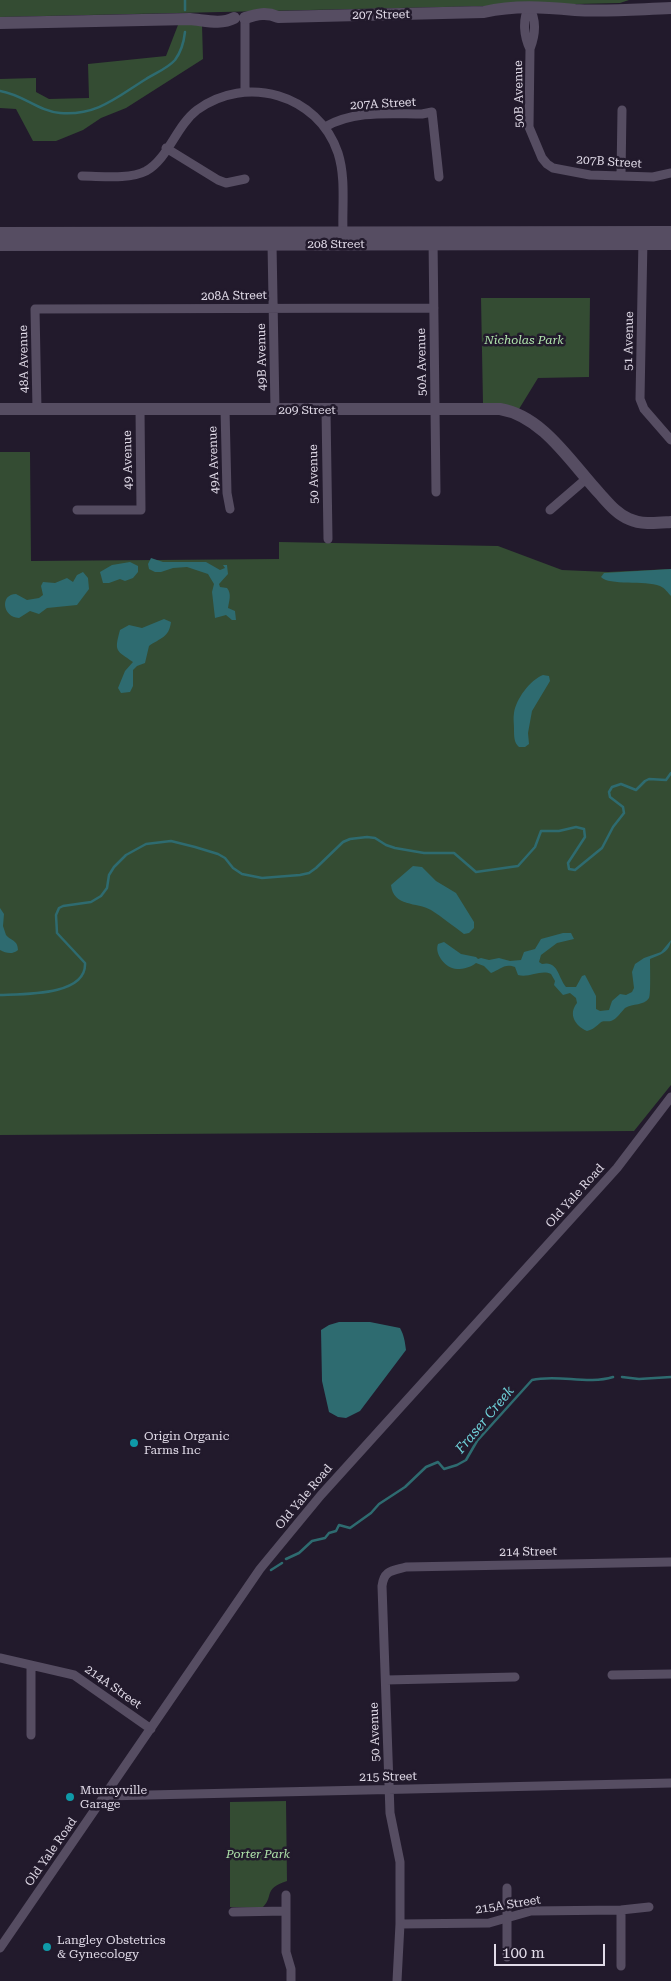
<!DOCTYPE html>
<style>
body{margin:0}
#map{position:relative;width:671px;height:1981px;overflow:hidden;background:#221a2c;font-family:"Roboto Serif",serif}
canvas{display:block}
.scale{position:absolute;left:494px;top:1944px;width:111px;height:22px;box-sizing:border-box;border:2px solid #e1dbe8;border-top:0;padding-left:6px;font-size:15px;line-height:18px;white-space:nowrap;color:#e1dbe8;-webkit-text-stroke:4px #221a2c;paint-order:stroke}
</style>
<div id="map">
<canvas width="671" height="1981"></canvas>
<div class="scale">100 m</div>
</div>
<script>
const g = document.querySelector('canvas').getContext('2d');
g.lineJoin = 'round';
function fillPath(path, color) { g.fillStyle = color; g.fill(path, 'evenodd'); }
function strokePath(path, color, width, dash) { g.strokeStyle = color; g.lineWidth = width; g.lineCap = dash ? 'butt' : 'round'; g.setLineDash(dash || []); g.stroke(path); }
function label(font, color, halo, rows, align = 'center') {
  g.font = font + ' "Roboto Serif",serif'; g.lineWidth = 5; g.setLineDash([]); g.textBaseline = 'middle'; g.strokeStyle = halo; g.fillStyle = color; for (const [text, x, y, turn = 0] of rows) {
    g.save(); g.translate(x, y); g.rotate((+turn || 0) * Math.PI / 180); g.textAlign = isNaN(turn) ? turn : align; if (halo) g.strokeText(text, 0, 0); g.fillText(text, 0, 0); g.restore();
  }
}
const green = new Path2D(`
 M 0,0 L 629,0 L 620,3 L 0,17 Z
 M 178,25 L 202,25 L 203,59 L 126,108 L 101,118 L 83,130 L 56,141 L 33,141 L 16,109 L 0,108 L 0,79 L 36,78 L 36,92 L 49,99 L 89,98 L 88,64 L 166,56 Z
 M 481,298 L 590,298 L 589,377 L 538,378 L 519,409 L 483,404 Z
 M 0,452 L 30,452 L 31,561 L 279,559 L 279,542 L 498,546 L 562,570 L 608,572 L 671,569 L 671,1085 L 634,1131 L 0,1135 Z
 M 286,1801 L 287,1881 C 262,1889 275,1896 262,1908 L 230,1907 L 230,1802 Z`);
const water = new Path2D(`
 M 151,558 L 163,562 L 206,562 L 220,570 L 225,568 L 223,565 L 227,565 L 228,574 L 219,584 L 220,587 L 227,588 C 232,594 229,601 228,608 L 235,611 L 236,620 L 232,620 L 226,615 L 215,618 L 212,592 L 214,584 L 208,574 L 187,567 L 173,568 L 161,572 L 155,572 L 149,569 L 148,564 Z
 M 130,562 L 138,566 L 138,572 L 133,578 L 125,581 L 120,579 L 109,583 L 103,583 L 100,572 L 112,565 Z
 M 671,569 L 671,596 C 668,593 665,588 660,586 C 645,580 609,586 601,577 L 604,573 Z
 M 83,572 L 88,578 L 89,589 L 77,605 L 47,608 L 39,614 L 30,611 L 19,618 C 2,617 0,594 16,594 L 27,600 L 39,598 L 43,595 L 41,586 L 43,582 L 55,583 L 67,578 L 73,582 L 77,575 Z
 M 164,619 L 171,622 C 169,638 160,638 149,646 L 145,663 L 137,666 L 133,670 L 133,686 L 130,692 L 121,693 L 118,688 L 125,671 L 133,662 C 116,650 114,652 120,630 L 129,625 L 142,628 Z
 M 543,675 L 549,676 L 550,681 L 532,711 L 528,733 L 529,744 L 525,747 L 519,747 C 514,743 514,736 514,729 C 514,724 513,718 514,713 C 516,699 530,680 543,675 Z
 M 413,866 L 422,867 L 436,881 L 456,893 L 474,922 L 474,928 L 469,933 L 464,934 C 453,926 442,917 431,910 C 417,902 393,907 391,885 Z
 M 0,908 L 4,914 L 3,926 L 6,935 C 11,941 18,940 18,950 C 12,955 6,953 0,950 Z
 M 563,933 L 571,933 L 574,939 L 557,943 L 541,955 L 539,962 L 542,964 C 558,960 558,977 566,987 L 576,987 L 582,976 L 585,975 L 596,996 L 596,1009 L 600,1011 L 609,1010 L 612,1001 L 620,994 L 626,995 L 632,992 L 634,988 L 632,972 L 635,964 L 644,958 L 661,952 L 671,940 C 670,952 660,955 650,959 C 650,965 651,995 649,998 C 644,1006 633,1003 625,1008 C 621,1012 617,1019 611,1021 C 607,1022 603,1020 600,1023 C 595,1027 594,1029 587,1031 C 575,1026 568,1014 577,1003 L 576,998 L 570,993 L 563,995 L 554,985 L 555,981 L 551,974 C 541,969 530,978 518,975 L 515,967 C 504,963 500,970 491,973 L 484,966 L 476,963 C 471,967 464,969 457,969 C 446,969 434,954 438,944 L 444,942 L 461,954 L 476,957 L 478,959 L 481,958 L 489,960 L 499,958 L 510,961 L 521,960 L 524,952 L 535,949 L 541,939 Z
 M 339,1322 L 370,1322 L 400,1328 C 404,1335 405,1342 406,1350 L 360,1411 L 346,1418 L 338,1417 L 329,1412 L 322,1381 L 321,1330 L 329,1325 Z`);
const stream = new Path2D(`
 M 185,10 L 185,0
 M 0,91 C 24,95 38,111 60,113 C 97,116 117,97 146,79 C 155,73 167,69 175,60 C 181,52 184,41 185,32
 M 0,995 C 23,994 87,996 85,963 L 57,933 L 56,915 L 59,908 L 63,906 L 91,902 L 101,896 L 107,888 L 109,875 L 114,867 L 126,855 L 146,844 L 171,841 L 195,847 L 218,854 L 225,858 L 233,868 L 242,874 L 262,878 L 300,875 L 309,873 L 316,868 L 343,842 L 350,839 L 367,837 L 375,838 L 386,845 L 395,848 L 424,853 L 454,853 L 476,872 L 518,866 L 535,847 L 541,831 L 559,831 L 576,827 L 584,829 L 585,837 L 568,863 L 569,869 L 575,870 L 602,848 L 613,827 L 624,813 L 623,807 L 610,797 L 609,792 L 612,787 L 621,784 L 636,790 L 645,781 L 649,779 L 666,780 L 671,773
 M 622,1377 L 639,1379 L 671,1377
 M 286,1559 L 299,1553 L 312,1541 L 325,1538 L 329,1533 L 336,1531 L 339,1525 L 350,1528 L 371,1513 L 379,1504 L 405,1487 L 426,1467 L 438,1462 L 444,1469 L 457,1465 L 466,1460 L 477,1441 L 532,1380 C 558,1374 588,1385 613,1377
 M 271,1570 L 282,1563`);
const street = new Path2D(`
 M 530,49 C 524,37 522,20 529,7 C 537,20 535,36 530,49 L 529,127 L 542,158 L 547,164 L 553,168 L 590,175 L 653,177 L 671,173
 M 245,91 L 245,18
 M 325,127 C 354,110 390,114 422,114 L 432,112 L 439,177
 M 166,148 L 218,180 L 226,183 L 245,179
 M 621,175 L 622,110
 M 82,176 C 101,176 128,180 146,171 C 168,159 176,126 197,110 C 246,74 318,94 338,153 C 346,178 342,206 343,232
 M 433,239 L 436,492
 M 643,239 L 640,399 L 644,409 L 671,440
 M 272,244 L 275,410
 M 37,409 L 35,309 L 434,308
 M 225,409 L 227,493 L 230,509
 M 326,410 L 328,539
 M 77,510 L 141,510 L 140,409
 M 550,510 L 586,479
 M 0,1658 L 74,1675 L 151,1729
 M 612,1675 L 671,1674
 M 386,1680 L 515,1677
 M 31,1735 L 31,1665
 M 105,1796 L 671,1783
 M 507,1888 L 507,1957
 M 286,1895 L 286,1952 L 291,1969 L 291,1981
 M 621,1910 L 621,1966
 M 233,1912 L 286,1911
 M 400,1924 L 489,1923 L 531,1911 L 621,1910 L 649,1907
 M 0,1948 L 260,1569 L 321,1495 L 617,1168 L 671,1097
 M 397,1981 L 400,1924 L 400,1862 L 390,1813 L 382,1586 C 384,1570 392,1571 406,1567 L 671,1562`);
const secondary = new Path2D(`
 M 245,18 C 258,14 266,12 278,17 L 484,12 C 514,5 544,7 575,10 C 607,12 640,9 671,8
 M 0,23 L 190,19 C 204,20 221,25 234,18
 M 0,233 L 671,232
 M 0,245 L 671,244
 M 0,409 L 500,409 C 543,416 571,463 600,494 C 609,504 617,514 629,519 C 642,525 657,523 671,522`);
const markers = [
 [134,1443,5,"#0f9aa8"],
 [70,1797,5,"#0f9aa8"],
 [47,1947,5,"#0f9aa8"]
];
const streetNames = [
 ["207 Street",381,15,-1],
 ["50B Avenue",519,94,-91],
 ["207A Street",383,104,-3],
 ["207B Street",609,162,4],
 ["208 Street",336,244],
 ["208A Street",234,296,-1],
 ["51 Avenue",629,341,-89],
 ["49B Avenue",262,357,-91],
 ["48A Avenue",24,359,-91],
 ["50A Avenue",422,362,-91],
 ["209 Street",307,410],
 ["49 Avenue",128,460,-91],
 ["49A Avenue",214,460,-92],
 ["50 Avenue",314,474,-91],
 ["Old Yale Road",575,1196,-48],
 ["Old Yale Road",304,1497,-50],
 ["214 Street",528,1552,-1],
 ["214A Street",113,1687,35],
 ["50 Avenue",375,1732,-92],
 ["215 Street",388,1777,-1],
 ["Old Yale Road",51,1852,-55],
 ["215A Street",508,1905,-9]
];
const parkNames = [
 ["Nicholas Park",524,340],
 ["Porter Park",258,1854]
];
const poiNames = [
 ["Origin Organic",144,1436],
 ["Farms Inc",144,1450],
 ["Murrayville",80,1790],
 ["Garage",80,1804],
 ["Langley Obstetrics",57,1940],
 ["& Gynecology",57,1954]
];
const waterNames = [
 ["Fraser Creek",485,1420,-50]
];
fillPath(green, '#344c33');
fillPath(water, '#2e6b70');
strokePath(stream, '#2e6b70', 2.5);
strokePath(street, '#564d62', 9);
strokePath(secondary, '#564d62', 12);
for (const [x, y, r, color] of markers) { const dot = new Path2D(); dot.arc(x, y, r, 0, 2 * Math.PI); g.fillStyle = color; g.fill(dot); strokePath(dot, '#221a2c', 2); }
label('12px', '#e1dbe8', '#221a2c', streetNames);
label('italic 12px', '#b0e4ac', '#221a2c', parkNames);
label('12px', '#e1dbe8', '#221a2c', poiNames, 'left');
label('italic 14px', '#6fd1d9', '#221a2c', waterNames);
</script>
